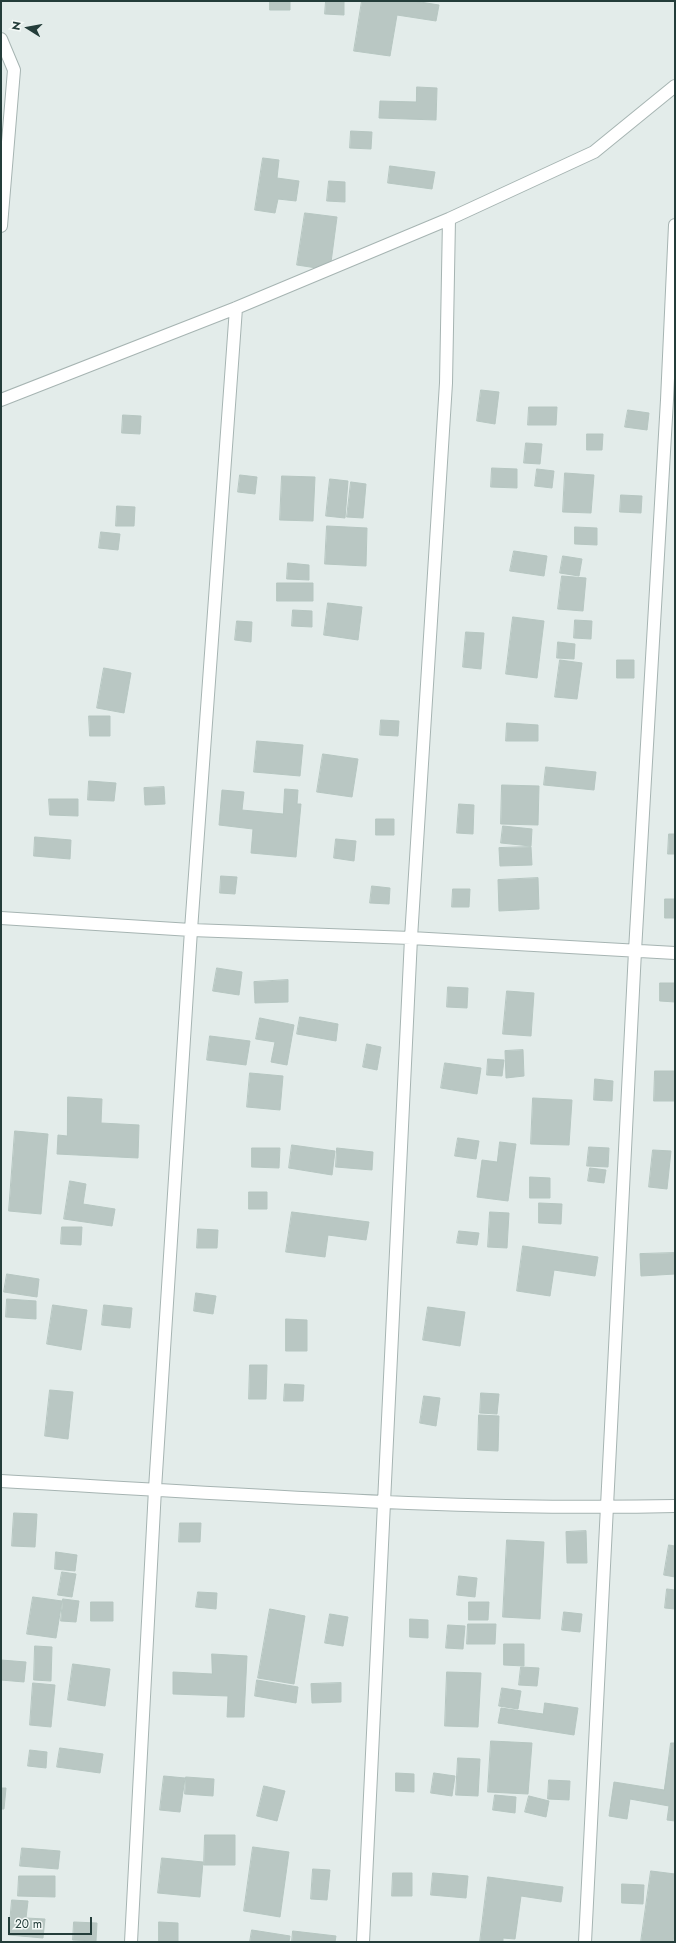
<!DOCTYPE html>
<style>
body{margin:0}
#map{position:relative;width:676px;height:1943px;overflow:hidden;background:#e3ecea;font-family:Jost,sans-serif}
canvas{display:block}
.frame{position:absolute;inset:0;border:2px solid #243d3a;pointer-events:none}
.north{position:absolute;left:8px;top:8px;width:40px;height:40px;-webkit-text-stroke:3px #f4f9f7;paint-order:stroke;rotate:281deg;font-size:11px;font-weight:700;line-height:16px;text-align:center;color:#243d3a}
.north::after{content:'';display:block;margin:auto;width:14px;height:18px;background:#243d3a;clip-path:polygon(50% 0,100% 100%,50% 72%,0 100%)}
.scale{position:absolute;left:8px;top:1917px;width:84px;height:18px;box-sizing:border-box;border:2px solid #243d3a;border-top:0;padding-left:5px;font-size:12px;line-height:14px;white-space:nowrap;color:#243d3a;-webkit-text-stroke:3px #f4f9f7;paint-order:stroke}
</style>
<div id="map">
<canvas width="676" height="1943"></canvas>
<div class="frame"></div>
<div class="north">N</div>
<div class="scale">20 m</div>
</div>
<script>
const g = document.querySelector('canvas').getContext('2d');
g.lineJoin = 'round';
function fillPath(path, color) { g.fillStyle = color; g.fill(path, 'evenodd'); }
function strokePath(path, color, width, dash) { g.strokeStyle = color; g.lineWidth = width; g.lineCap = dash ? 'butt' : 'round'; g.setLineDash(dash || []); g.stroke(path); }
const building = new Path2D(`
 M 270,1 L 290,1 L 290,10 L 270,10 Z
 M 326,1 L 344,1 L 344,15 L 325,14 Z
 M 362,1 L 414,1 L 439,5 L 436,21 L 397,15 L 390,56 L 354,51 Z
 M 417,87 L 437,88 L 436,120 L 379,118 L 380,101 L 416,102 Z
 M 351,131 L 372,132 L 371,149 L 350,148 Z
 M 263,158 L 279,160 L 277,178 L 299,181 L 296,201 L 278,199 L 275,213 L 255,210 Z
 M 390,166 L 435,172 L 432,189 L 388,183 Z
 M 329,181 L 345,182 L 345,202 L 327,201 Z
 M 305,213 L 337,217 L 330,270 L 297,265 Z
 M 481,390 L 499,392 L 495,424 L 477,421 Z
 M 529,407 L 557,407 L 556,425 L 528,425 Z
 M 628,410 L 649,413 L 647,430 L 625,427 Z
 M 123,415 L 141,416 L 140,434 L 122,433 Z
 M 587,434 L 603,434 L 602,450 L 587,450 Z
 M 526,443 L 542,444 L 540,464 L 524,463 Z
 M 492,468 L 517,469 L 517,488 L 491,487 Z
 M 537,469 L 554,471 L 552,488 L 535,486 Z
 M 565,473 L 594,475 L 591,513 L 563,512 Z
 M 240,475 L 257,477 L 255,494 L 238,492 Z
 M 282,476 L 315,477 L 313,521 L 280,520 Z
 M 330,479 L 348,481 L 345,518 L 326,516 Z
 M 351,482 L 366,484 L 363,518 L 347,517 Z
 M 621,495 L 642,496 L 641,513 L 620,512 Z
 M 117,506 L 135,507 L 134,526 L 116,526 Z
 M 327,526 L 367,528 L 366,566 L 325,564 Z
 M 575,527 L 597,528 L 597,545 L 575,544 Z
 M 101,532 L 120,534 L 118,550 L 99,548 Z
 M 514,551 L 547,556 L 544,576 L 510,571 Z
 M 563,556 L 582,559 L 579,576 L 560,573 Z
 M 288,563 L 309,565 L 309,580 L 287,579 Z
 M 562,576 L 586,578 L 583,611 L 558,609 Z
 M 277,583 L 313,583 L 313,601 L 277,601 Z
 M 328,603 L 362,607 L 358,640 L 324,635 Z
 M 293,610 L 312,611 L 312,627 L 292,626 Z
 M 513,617 L 544,621 L 537,678 L 506,674 Z
 M 575,620 L 592,621 L 591,639 L 574,638 Z
 M 237,621 L 252,622 L 251,642 L 235,640 Z
 M 466,632 L 484,633 L 481,669 L 463,667 Z
 M 558,642 L 575,644 L 574,659 L 557,658 Z
 M 560,660 L 582,663 L 577,699 L 555,697 Z
 M 617,660 L 634,660 L 634,678 L 617,678 Z
 M 104,668 L 131,673 L 124,713 L 97,708 Z
 M 89,716 L 110,716 L 110,736 L 90,736 Z
 M 381,720 L 399,721 L 398,736 L 380,735 Z
 M 507,723 L 538,725 L 538,741 L 506,741 Z
 M 257,741 L 303,745 L 300,776 L 254,772 Z
 M 323,754 L 358,759 L 352,797 L 317,792 Z
 M 546,767 L 596,772 L 594,790 L 544,785 Z
 M 89,781 L 116,783 L 114,801 L 88,800 Z
 M 502,785 L 539,786 L 538,825 L 501,824 Z
 M 164,787 L 165,804 L 145,805 L 144,788 Z
 M 285,789 L 298,790 L 297,804 L 301,804 L 296,857 L 251,853 L 253,829 L 219,825 L 222,790 L 244,792 L 242,810 L 283,814 Z
 M 49,799 L 78,799 L 78,816 L 50,815 Z
 M 459,804 L 474,805 L 473,834 L 457,833 Z
 M 376,819 L 394,819 L 394,835 L 376,835 Z
 M 503,826 L 532,829 L 531,846 L 501,843 Z
 M 669,834 L 675,834 L 675,854 L 668,854 Z
 M 35,837 L 71,840 L 70,859 L 34,856 Z
 M 336,839 L 356,841 L 354,861 L 334,858 Z
 M 531,847 L 532,865 L 500,866 L 499,848 Z
 M 221,876 L 237,877 L 235,894 L 220,893 Z
 M 538,878 L 539,909 L 499,911 L 498,880 Z
 M 372,886 L 390,888 L 389,904 L 370,903 Z
 M 453,889 L 470,889 L 469,907 L 452,907 Z
 M 665,899 L 675,899 L 675,918 L 665,918 Z
 M 217,968 L 242,972 L 239,995 L 213,991 Z
 M 288,980 L 288,1002 L 255,1003 L 254,982 Z
 M 660,983 L 675,983 L 675,1002 L 660,1001 Z
 M 448,987 L 468,988 L 467,1008 L 447,1007 Z
 M 507,991 L 534,993 L 531,1036 L 503,1034 Z
 M 300,1017 L 338,1024 L 336,1041 L 297,1034 Z
 M 260,1018 L 294,1025 L 287,1065 L 271,1062 L 275,1042 L 256,1039 Z
 M 210,1036 L 250,1041 L 246,1065 L 207,1060 Z
 M 367,1044 L 381,1047 L 377,1070 L 363,1067 Z
 M 523,1050 L 524,1076 L 506,1078 L 505,1051 Z
 M 488,1059 L 504,1060 L 502,1076 L 487,1075 Z
 M 445,1063 L 481,1068 L 477,1094 L 441,1088 Z
 M 655,1071 L 675,1071 L 675,1101 L 654,1101 Z
 M 250,1073 L 283,1076 L 280,1110 L 247,1107 Z
 M 595,1079 L 613,1081 L 612,1101 L 594,1100 Z
 M 68,1097 L 102,1099 L 101,1123 L 139,1125 L 138,1158 L 57,1154 L 58,1135 L 67,1136 Z
 M 533,1098 L 572,1100 L 569,1145 L 531,1144 Z
 M 15,1131 L 48,1134 L 41,1214 L 9,1211 Z
 M 458,1138 L 479,1141 L 476,1159 L 455,1156 Z
 M 500,1142 L 516,1144 L 508,1201 L 477,1197 L 482,1160 L 497,1162 Z
 M 292,1145 L 335,1151 L 332,1175 L 289,1168 Z
 M 589,1147 L 609,1148 L 608,1167 L 587,1166 Z
 M 252,1148 L 280,1148 L 279,1168 L 252,1167 Z
 M 337,1148 L 373,1152 L 372,1170 L 336,1167 Z
 M 653,1150 L 671,1151 L 667,1189 L 649,1187 Z
 M 590,1168 L 606,1170 L 604,1183 L 588,1181 Z
 M 530,1177 L 550,1178 L 550,1198 L 530,1198 Z
 M 70,1181 L 86,1184 L 83,1204 L 115,1209 L 112,1226 L 64,1219 Z
 M 249,1192 L 267,1192 L 267,1209 L 249,1209 Z
 M 539,1203 L 562,1204 L 561,1224 L 539,1223 Z
 M 292,1212 L 369,1222 L 366,1240 L 328,1235 L 325,1257 L 286,1252 Z
 M 490,1212 L 509,1213 L 507,1248 L 488,1247 Z
 M 62,1227 L 82,1227 L 81,1245 L 61,1244 Z
 M 198,1229 L 218,1230 L 217,1248 L 197,1248 Z
 M 459,1231 L 479,1233 L 477,1245 L 457,1243 Z
 M 523,1246 L 598,1257 L 595,1276 L 554,1270 L 550,1296 L 517,1291 Z
 M 674,1253 L 675,1274 L 641,1276 L 640,1254 Z
 M 7,1274 L 39,1279 L 37,1297 L 4,1292 Z
 M 196,1293 L 216,1296 L 213,1314 L 194,1311 Z
 M 7,1299 L 36,1301 L 36,1319 L 6,1317 Z
 M 53,1305 L 87,1310 L 81,1350 L 47,1344 Z
 M 104,1305 L 132,1308 L 130,1328 L 102,1325 Z
 M 428,1307 L 465,1312 L 460,1346 L 423,1340 Z
 M 286,1319 L 307,1320 L 307,1351 L 286,1351 Z
 M 250,1365 L 267,1365 L 266,1399 L 249,1399 Z
 M 285,1384 L 304,1385 L 303,1401 L 284,1401 Z
 M 50,1390 L 73,1392 L 68,1439 L 45,1436 Z
 M 481,1393 L 499,1394 L 497,1414 L 480,1413 Z
 M 424,1396 L 440,1398 L 436,1426 L 420,1423 Z
 M 479,1415 L 499,1416 L 498,1451 L 478,1450 Z
 M 14,1513 L 37,1514 L 35,1547 L 12,1546 Z
 M 180,1523 L 201,1523 L 200,1542 L 179,1542 Z
 M 586,1531 L 587,1563 L 567,1563 L 566,1532 Z
 M 507,1540 L 544,1542 L 540,1619 L 503,1617 Z
 M 669,1545 L 675,1546 L 675,1577 L 664,1575 Z
 M 56,1552 L 77,1555 L 75,1571 L 55,1569 Z
 M 62,1572 L 76,1574 L 72,1597 L 58,1595 Z
 M 459,1576 L 477,1578 L 475,1597 L 457,1595 Z
 M 667,1589 L 675,1590 L 675,1609 L 665,1608 Z
 M 198,1592 L 217,1593 L 216,1609 L 196,1607 Z
 M 33,1597 L 62,1601 L 56,1638 L 27,1634 Z
 M 63,1599 L 79,1601 L 76,1622 L 61,1621 Z
 M 91,1602 L 113,1602 L 113,1621 L 91,1621 Z
 M 469,1602 L 489,1602 L 488,1620 L 469,1620 Z
 M 270,1609 L 305,1616 L 294,1684 L 258,1678 Z
 M 564,1612 L 582,1614 L 580,1632 L 562,1630 Z
 M 330,1614 L 348,1617 L 343,1646 L 325,1643 Z
 M 410,1619 L 428,1620 L 428,1638 L 410,1637 Z
 M 468,1624 L 496,1624 L 495,1644 L 467,1644 Z
 M 448,1625 L 465,1626 L 463,1649 L 446,1648 Z
 M 504,1644 L 524,1644 L 524,1666 L 504,1665 Z
 M 35,1646 L 52,1647 L 51,1681 L 34,1680 Z
 M 212,1654 L 247,1656 L 244,1717 L 227,1717 L 228,1696 L 173,1694 L 173,1672 L 212,1674 Z
 M 1,1660 L 26,1662 L 24,1682 L 1,1680 Z
 M 73,1664 L 110,1669 L 105,1706 L 68,1700 Z
 M 521,1667 L 539,1668 L 537,1686 L 519,1685 Z
 M 447,1672 L 481,1673 L 478,1727 L 445,1726 Z
 M 257,1680 L 298,1687 L 296,1703 L 255,1696 Z
 M 33,1683 L 55,1685 L 51,1727 L 30,1725 Z
 M 341,1683 L 341,1702 L 312,1703 L 311,1684 Z
 M 502,1688 L 521,1691 L 518,1709 L 499,1706 Z
 M 545,1703 L 578,1708 L 574,1735 L 498,1723 L 501,1708 L 543,1714 Z
 M 491,1741 L 532,1743 L 528,1794 L 488,1792 Z
 M 671,1743 L 675,1743 L 675,1821 L 667,1820 L 669,1806 L 630,1799 L 627,1819 L 609,1816 L 614,1782 L 664,1790 Z
 M 60,1748 L 103,1754 L 100,1773 L 57,1767 Z
 M 30,1750 L 47,1752 L 46,1768 L 28,1766 Z
 M 458,1758 L 480,1759 L 478,1796 L 456,1795 Z
 M 396,1773 L 414,1774 L 414,1792 L 396,1791 Z
 M 434,1773 L 455,1776 L 452,1796 L 431,1793 Z
 M 164,1776 L 185,1778 L 180,1812 L 160,1810 Z
 M 186,1777 L 214,1779 L 213,1796 L 185,1794 Z
 M 549,1780 L 570,1781 L 569,1800 L 548,1799 Z
 M 264,1786 L 285,1791 L 277,1821 L 257,1816 Z
 M 1,1788 L 6,1788 L 4,1809 L 1,1809 Z
 M 495,1795 L 516,1797 L 515,1813 L 493,1810 Z
 M 529,1796 L 549,1801 L 546,1817 L 525,1812 Z
 M 205,1835 L 235,1835 L 235,1865 L 204,1865 Z
 M 253,1847 L 289,1852 L 280,1917 L 244,1911 Z
 M 22,1848 L 60,1851 L 58,1869 L 20,1866 Z
 M 162,1858 L 203,1862 L 200,1897 L 158,1893 Z
 M 313,1869 L 330,1870 L 327,1900 L 311,1899 Z
 M 651,1871 L 675,1874 L 675,1926 L 673,1942 L 641,1942 Z
 M 393,1873 L 412,1873 L 412,1896 L 392,1896 Z
 M 433,1873 L 468,1876 L 466,1898 L 431,1895 Z
 M 19,1876 L 55,1876 L 55,1897 L 18,1896 Z
 M 488,1877 L 563,1887 L 561,1902 L 521,1896 L 515,1939 L 503,1938 L 503,1942 L 480,1942 Z
 M 622,1884 L 644,1885 L 643,1904 L 622,1903 Z
 M 12,1900 L 28,1901 L 26,1918 L 45,1919 L 43,1938 L 9,1935 Z
 M 74,1922 L 97,1923 L 96,1941 L 73,1940 Z
 M 159,1922 L 178,1923 L 178,1942 L 159,1942 Z
 M 252,1930 L 290,1936 L 289,1942 L 250,1942 Z
 M 293,1931 L 336,1936 L 335,1942 L 292,1942 Z`);
const street = new Path2D(`
 M 1,39 L 14,70 L 1,226
 M 1,400 L 236,308 L 449,219 L 594,152 L 675,86
 M 1,918 L 191,930 L 411,938 L 675,953
 M 1,1481 C 226,1493 450,1511 675,1506
 M 131,1942 L 155,1489 L 191,930 L 236,308
 M 363,1942 L 411,938 L 446,383 L 449,219
 M 585,1942 L 635,951 L 667,400 L 675,225`);
fillPath(building, '#b9c7c3');
strokePath(building, '#b6c6c1', 1);
strokePath(street, '#a6b4b2', 14);
strokePath(street, '#fff', 12);
</script>
